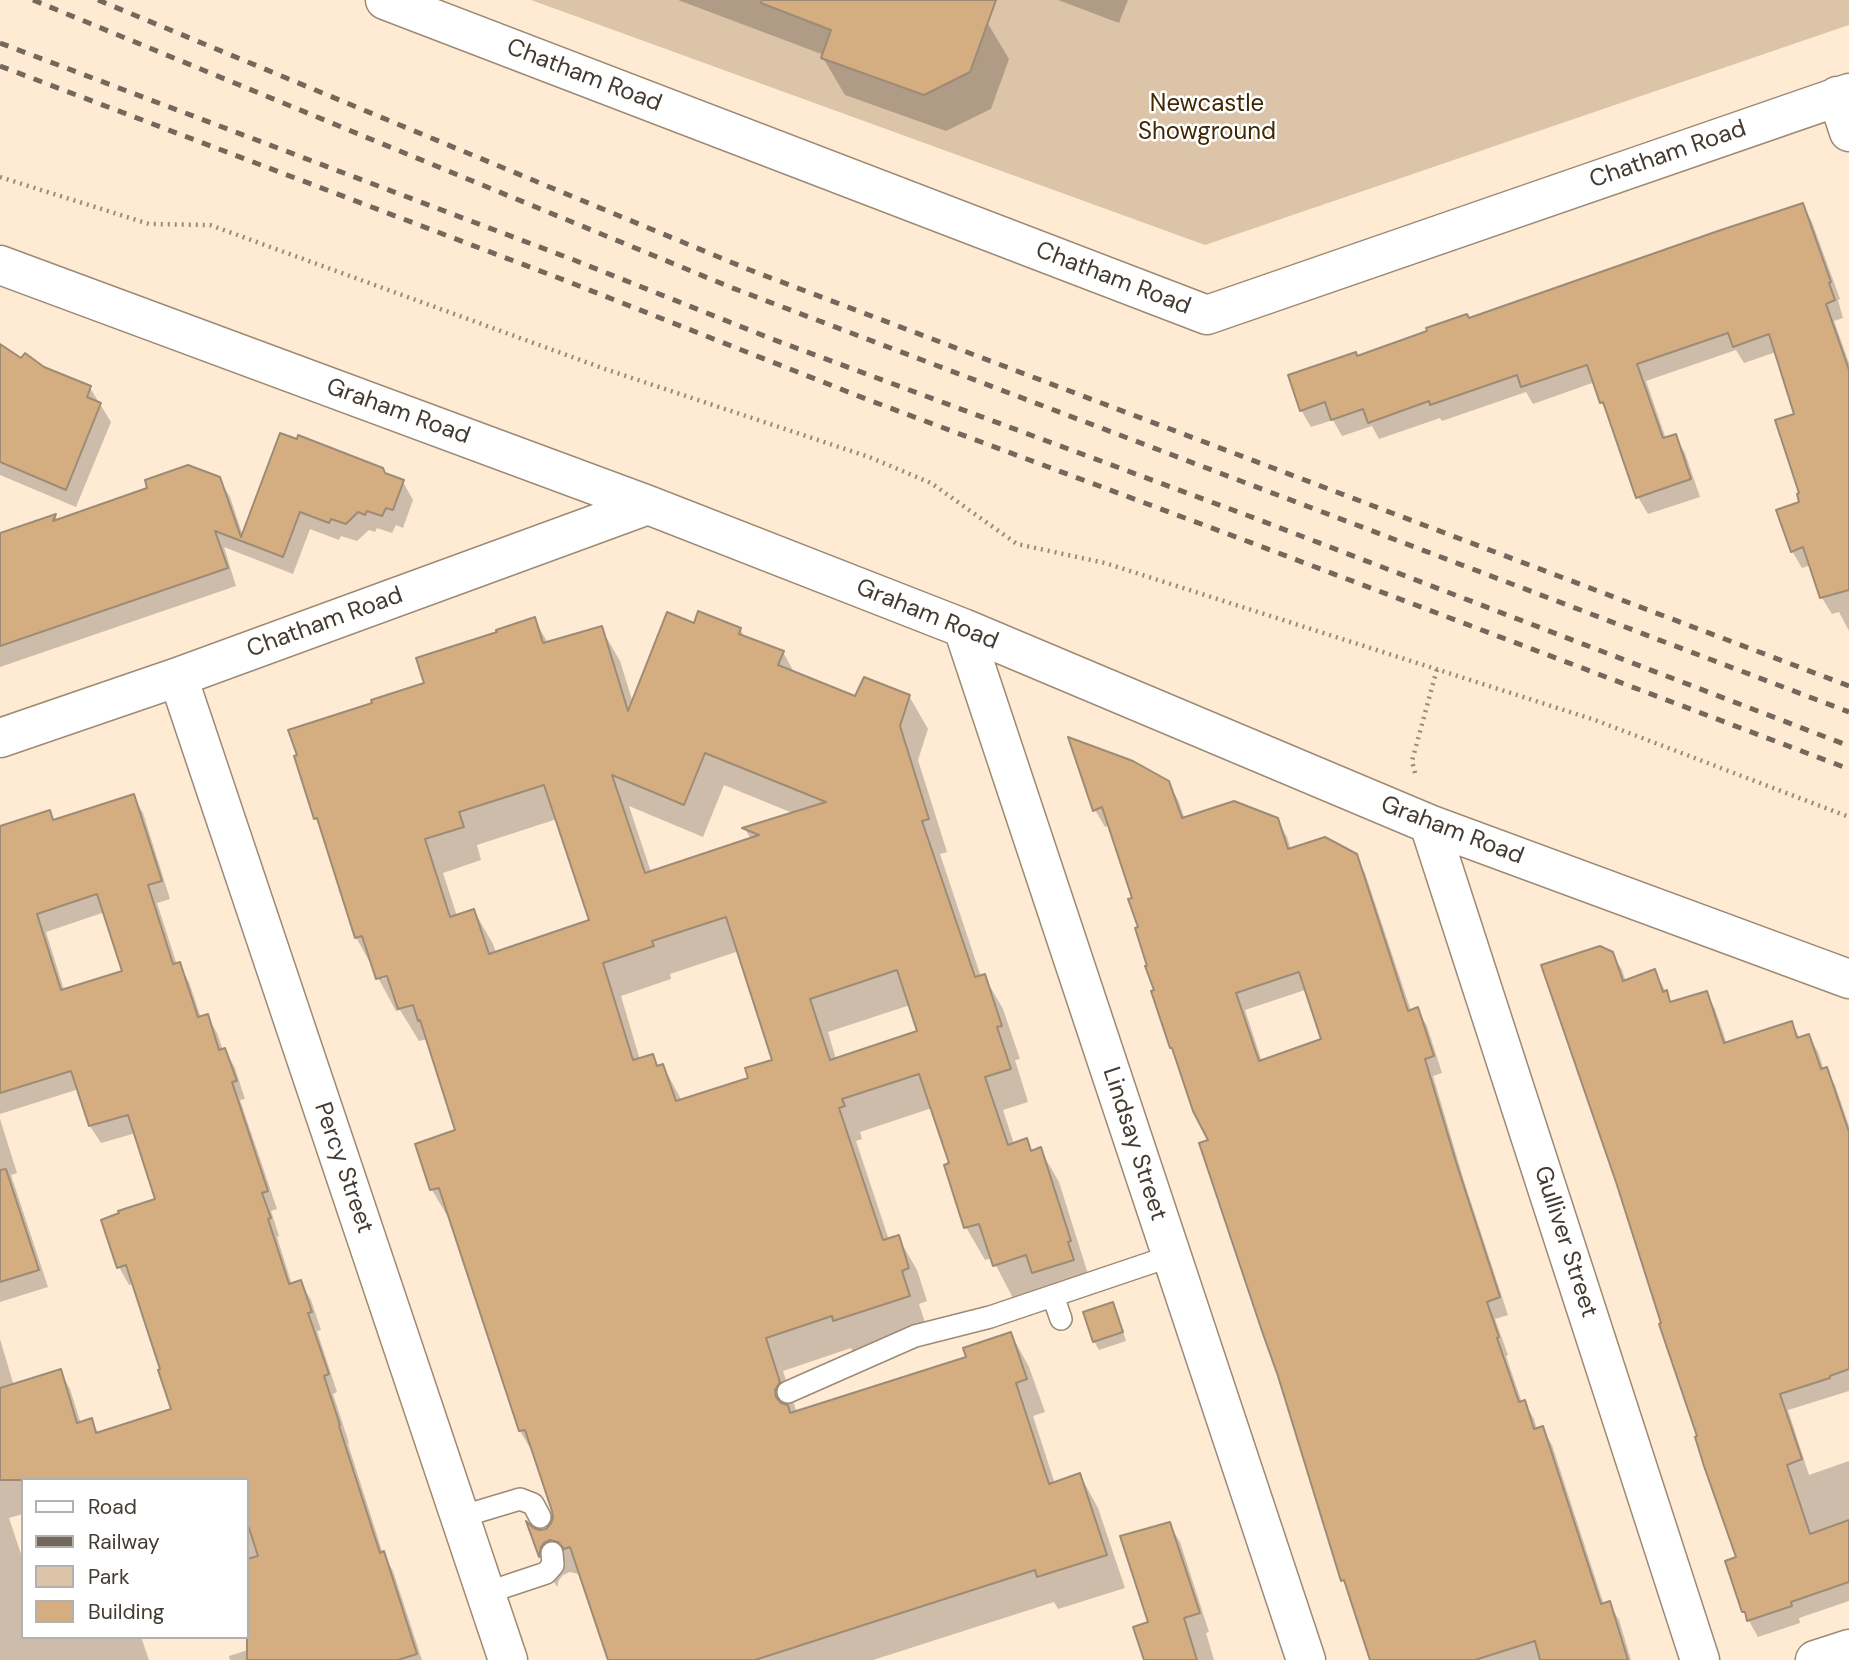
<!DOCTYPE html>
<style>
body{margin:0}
#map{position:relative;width:1849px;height:1660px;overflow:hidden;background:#ffebd4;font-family:"DM Sans",sans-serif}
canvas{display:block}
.legend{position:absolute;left:21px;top:1478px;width:228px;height:161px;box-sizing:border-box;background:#fff;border:2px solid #b4b1ad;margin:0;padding:9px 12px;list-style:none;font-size:21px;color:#433b32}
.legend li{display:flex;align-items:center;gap:14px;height:35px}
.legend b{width:35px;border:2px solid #b4b1ad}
</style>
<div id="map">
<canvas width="1849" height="1660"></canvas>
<ul class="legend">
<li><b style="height:9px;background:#fff"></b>Road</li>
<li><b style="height:9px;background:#73685b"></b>Railway</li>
<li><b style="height:19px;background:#dcc4a8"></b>Park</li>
<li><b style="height:19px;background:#d4ae81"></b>Building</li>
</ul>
</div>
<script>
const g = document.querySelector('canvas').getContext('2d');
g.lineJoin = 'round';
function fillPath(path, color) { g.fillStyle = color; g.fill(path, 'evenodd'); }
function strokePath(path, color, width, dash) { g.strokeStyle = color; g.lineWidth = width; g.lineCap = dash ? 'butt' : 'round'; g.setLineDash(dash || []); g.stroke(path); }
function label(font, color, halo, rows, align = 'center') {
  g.font = font + ' "DM Sans",sans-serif'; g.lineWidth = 5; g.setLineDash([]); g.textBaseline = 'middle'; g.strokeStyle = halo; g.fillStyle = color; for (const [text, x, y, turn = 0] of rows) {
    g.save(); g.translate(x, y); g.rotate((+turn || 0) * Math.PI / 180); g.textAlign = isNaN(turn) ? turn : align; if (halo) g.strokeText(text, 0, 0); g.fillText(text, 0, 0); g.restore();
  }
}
const green = new Path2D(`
 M 531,0 L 1849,0 L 1849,25 L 1205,245 Z`);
const shadow = new Path2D(`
 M 678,0 L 951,0 L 987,22 L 1009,59 L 991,109 L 946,131 L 845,95 L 823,58 L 824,55 Z
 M 1058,0 L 1128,0 L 1119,23 Z
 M 1803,205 L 1812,222 L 1840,299 L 1838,300 L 1843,318 L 1834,321 L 1849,363 L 1849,631 L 1839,612 L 1832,614 L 1822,598 L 1811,565 L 1802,568 L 1792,551 L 1802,503 L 1797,415 L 1776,352 L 1744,363 L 1736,350 L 1646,381 L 1666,439 L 1675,436 L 1685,453 L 1700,497 L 1648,514 L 1638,497 L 1611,419 L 1601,402 L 1595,382 L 1533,404 L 1526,392 L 1442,421 L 1440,418 L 1379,439 L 1372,426 L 1342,436 L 1333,420 L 1311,427 L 1301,410 L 1357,358 Z
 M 0,355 L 44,369 L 90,388 L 111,422 L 76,507 L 0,475 Z
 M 385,475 L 403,482 L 413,500 L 403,528 L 396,525 L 392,533 L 377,528 L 375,532 L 369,530 L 357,541 L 341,536 L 339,540 L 310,529 L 293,574 L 224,547 L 236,586 L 0,667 L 0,534 L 55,516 L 58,521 L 219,479 L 230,497 L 243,536 Z
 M 534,619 L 548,643 L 601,628 L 620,661 L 633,703 L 695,625 L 740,629 L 745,638 L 783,652 L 795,674 L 856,698 L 909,696 L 928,729 L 918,760 L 947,852 L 940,854 L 981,977 L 984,976 L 1003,1009 L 1020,1059 L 1015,1060 L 1028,1102 L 1003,1110 L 1014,1144 L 1027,1141 L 1033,1152 L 1040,1149 L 1059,1182 L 1088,1274 L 1013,1298 L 992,1258 L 985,1260 L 966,1227 L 951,1165 L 932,1108 L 860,1132 L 862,1139 L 856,1141 L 889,1240 L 898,1237 L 917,1270 L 927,1301 L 919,1304 L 927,1329 L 853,1353 L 851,1348 L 783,1371 L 797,1413 L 968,1358 L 1011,1334 L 1029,1367 L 1045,1412 L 1033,1416 L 1055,1484 L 1080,1475 L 1098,1508 L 1125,1588 L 1058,1609 L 1054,1602 L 873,1660 L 609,1660 L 583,1579 L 579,1574 L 570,1572 L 563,1575 L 559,1580 L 557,1587 L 540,1557 L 530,1528 L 533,1530 L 546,1530 L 555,1518 L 536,1458 L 520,1431 L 451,1222 L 432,1190 L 457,1131 L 428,1039 L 419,1041 L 400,1010 L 396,1011 L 356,937 L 324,832 L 316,819 L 296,757 L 374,704 L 426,684 L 499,633 ZM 724,785 L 795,814 L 745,829 L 751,839 L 651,872 L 629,806 L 703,837 ZM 557,819 L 591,921 L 496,953 L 493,944 L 474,911 L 457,916 L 443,873 L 481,860 L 477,845 ZM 739,951 L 774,1061 L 750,1079 L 682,1101 L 663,1066 L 659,1067 L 652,1056 L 640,1060 L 621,996 L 671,979 L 670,974 ZM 382,975 L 396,975 L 382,979 ZM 910,1005 L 919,1032 L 836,1059 L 828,1032 Z
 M 1071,740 L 1168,782 L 1178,800 L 1185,819 L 1277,819 L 1287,837 L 1291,850 L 1355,855 L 1365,873 L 1411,1011 L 1417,1009 L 1427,1026 L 1442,1073 L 1433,1076 L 1464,1181 L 1508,1315 L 1495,1319 L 1508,1355 L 1506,1356 L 1522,1403 L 1524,1402 L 1534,1419 L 1537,1429 L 1542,1428 L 1552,1445 L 1604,1605 L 1609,1603 L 1619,1620 L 1631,1660 L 1371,1660 L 1349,1592 L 1343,1580 L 1211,1141 L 1177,1057 L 1171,1048 L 1134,899 L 1110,825 L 1105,827 L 1095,810 ZM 1305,990 L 1323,1040 L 1262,1062 L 1245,1010 Z
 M 133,796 L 143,813 L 170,899 L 157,903 L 177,965 L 179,965 L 189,982 L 201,1018 L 207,1016 L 217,1033 L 223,1050 L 225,1050 L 235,1068 L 245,1099 L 240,1100 L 277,1209 L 271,1211 L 279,1236 L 277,1237 L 292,1285 L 300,1282 L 311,1300 L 321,1330 L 317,1331 L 337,1392 L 333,1394 L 349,1443 L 348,1444 L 383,1554 L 393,1571 L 422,1660 L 230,1660 L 229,1656 L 251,1649 L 247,1633 L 247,1480 L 23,1480 L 23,1514 L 9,1518 L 23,1560 L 23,1637 L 141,1637 L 149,1660 L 0,1660 L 0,1339 L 14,1386 L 60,1371 L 70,1389 L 81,1424 L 91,1420 L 99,1434 L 173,1410 L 163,1370 L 134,1283 L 129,1285 L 119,1267 L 158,1200 L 136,1133 L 101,1143 L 90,1126 L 79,1089 L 0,1114 L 0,830 L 49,812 L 54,821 ZM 105,912 L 124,973 L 64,990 L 46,932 Z
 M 1612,953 L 1622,970 L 1626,982 L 1655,972 L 1672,1003 L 1706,993 L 1715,1009 L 1727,1044 L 1792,1023 L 1800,1039 L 1809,1036 L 1818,1052 L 1824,1070 L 1826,1069 L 1835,1085 L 1849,1126 L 1849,1391 L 1788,1410 L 1809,1475 L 1849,1461 L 1849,1601 L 1799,1618 L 1800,1623 L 1758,1637 L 1744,1612 L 1739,1558 Z
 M 0,1119 L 17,1173 L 11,1175 L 48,1287 L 0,1302 Z
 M 1112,1304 L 1117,1313 L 1126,1341 L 1099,1350 L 1094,1341 Z
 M 1169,1524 L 1180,1542 L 1209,1632 L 1206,1633 L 1214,1660 L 1146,1660 L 1151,1623 Z`);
const building = new Path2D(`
 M 762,0 L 996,0 L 970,72 L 924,95 L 821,58 L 831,30 L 761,3 Z
 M 1803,203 L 1831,282 L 1829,283 L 1835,300 L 1826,304 L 1849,370 L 1849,590 L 1820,598 L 1803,547 L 1791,552 L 1776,510 L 1799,502 L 1797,494 L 1799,493 L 1775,420 L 1794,414 L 1769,334 L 1733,347 L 1728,333 L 1637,364 L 1663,438 L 1676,434 L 1691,479 L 1636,498 L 1603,402 L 1600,403 L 1587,365 L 1521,387 L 1517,375 L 1430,405 L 1429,401 L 1368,423 L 1363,409 L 1331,420 L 1325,402 L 1300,411 L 1288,375 L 1356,352 L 1357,356 L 1427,331 L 1426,328 L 1467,314 L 1469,318 L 1718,231 Z
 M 0,344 L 21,358 L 25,353 L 44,367 L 91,386 L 87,397 L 101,403 L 66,490 L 0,462 Z
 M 280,433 L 297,439 L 298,435 L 383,468 L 385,473 L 404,480 L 393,510 L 386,508 L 382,516 L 367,511 L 365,515 L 358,512 L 346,524 L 331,519 L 329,523 L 300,512 L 283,557 L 215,531 L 228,568 L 0,646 L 0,533 L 56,514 L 53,521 L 147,488 L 145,480 L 188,465 L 220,477 L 241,537 Z
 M 698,611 L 741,628 L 739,634 L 784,651 L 778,665 L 855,696 L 864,677 L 910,695 L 900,726 L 929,819 L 922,821 L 975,977 L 985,974 L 1002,1026 L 997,1027 L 1011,1069 L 985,1077 L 1008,1145 L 1027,1138 L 1031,1151 L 1041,1147 L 1071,1241 L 1068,1242 L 1074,1260 L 1032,1273 L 1026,1255 L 993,1266 L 979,1224 L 964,1228 L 944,1165 L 949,1163 L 919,1074 L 842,1099 L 845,1106 L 839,1108 L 883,1240 L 899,1235 L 909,1268 L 902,1271 L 910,1296 L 833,1321 L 832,1316 L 766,1338 L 780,1382 L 775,1390 L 776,1397 L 781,1403 L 788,1405 L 790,1413 L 966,1357 L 963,1348 L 1011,1332 L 1027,1379 L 1016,1383 L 1049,1484 L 1080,1473 L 1107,1555 L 1037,1577 L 1035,1570 L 755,1660 L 608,1660 L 570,1547 L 564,1549 L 558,1542 L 550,1540 L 544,1543 L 541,1547 L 539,1557 L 526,1521 L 534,1528 L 539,1530 L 546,1529 L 551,1523 L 553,1518 L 552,1511 L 525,1430 L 519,1431 L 439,1188 L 430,1190 L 415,1144 L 455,1130 L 420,1020 L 418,1021 L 413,1005 L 398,1009 L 387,976 L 376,979 L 362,936 L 355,938 L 317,818 L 314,819 L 294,756 L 297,755 L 288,730 L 372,703 L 371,700 L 424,683 L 416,658 L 497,632 L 496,630 L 535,617 L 543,643 L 602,626 L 628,711 L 667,612 L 694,623 ZM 705,753 L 826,802 L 742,828 L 759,835 L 645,873 L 612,775 L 684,805 ZM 544,785 L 589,920 L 489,954 L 474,909 L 450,917 L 425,839 L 464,827 L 459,812 ZM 726,917 L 772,1060 L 745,1068 L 748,1078 L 676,1101 L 663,1064 L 657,1066 L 653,1054 L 633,1060 L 603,963 L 654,946 L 652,941 ZM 897,970 L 917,1031 L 830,1060 L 810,999 Z
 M 1068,737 L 1133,761 L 1169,781 L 1182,818 L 1234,801 L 1278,818 L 1288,849 L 1325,837 L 1357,854 L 1408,1011 L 1418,1007 L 1434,1056 L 1425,1059 L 1456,1162 L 1500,1297 L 1487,1302 L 1499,1337 L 1497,1338 L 1519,1402 L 1525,1400 L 1534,1429 L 1543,1426 L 1601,1604 L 1610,1601 L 1628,1660 L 1540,1660 L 1535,1641 L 1475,1660 L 1370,1660 L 1344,1580 L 1341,1581 L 1278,1376 L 1263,1334 L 1199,1143 L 1208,1140 L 1193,1111 L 1172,1048 L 1170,1048 L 1151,991 L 1154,990 L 1145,966 L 1147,966 L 1135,928 L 1138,927 L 1128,899 L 1132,898 L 1102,807 L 1093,811 ZM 1299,972 L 1321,1039 L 1259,1061 L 1236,993 Z
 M 134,794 L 162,881 L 148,885 L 173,964 L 180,962 L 198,1017 L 208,1014 L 219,1050 L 225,1048 L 237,1081 L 232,1082 L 268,1191 L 262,1193 L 271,1218 L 268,1219 L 289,1284 L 301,1280 L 312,1312 L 308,1313 L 329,1374 L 324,1376 L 340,1425 L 339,1426 L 380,1553 L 384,1551 L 417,1654 L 398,1660 L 247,1660 L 247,1559 L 258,1556 L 247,1522 L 247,1480 L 0,1480 L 0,1388 L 61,1369 L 77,1423 L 92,1418 L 96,1433 L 171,1409 L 158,1370 L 160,1369 L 126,1265 L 117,1268 L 101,1220 L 119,1213 L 118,1211 L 155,1199 L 128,1115 L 89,1126 L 71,1071 L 0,1093 L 0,826 L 50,810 L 53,820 ZM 97,894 L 122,971 L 61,990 L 37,914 Z
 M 1600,946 L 1613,952 L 1623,981 L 1655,969 L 1663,992 L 1667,990 L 1670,1002 L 1707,991 L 1724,1043 L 1792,1021 L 1797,1038 L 1809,1034 L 1821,1069 L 1827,1067 L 1849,1132 L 1849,1369 L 1830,1376 L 1830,1378 L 1780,1394 L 1802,1459 L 1787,1465 L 1810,1534 L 1849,1520 L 1849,1582 L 1791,1602 L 1792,1606 L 1747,1621 L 1745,1612 L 1742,1612 L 1725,1561 L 1736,1557 L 1704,1466 L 1695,1437 L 1697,1436 L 1659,1324 L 1661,1323 L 1616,1182 L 1541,965 Z
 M 6,1169 L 39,1270 L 0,1282 L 0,1170 Z
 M 1113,1302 L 1123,1332 L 1093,1342 L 1083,1312 Z
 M 1170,1522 L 1200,1613 L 1184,1618 L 1197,1660 L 1144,1660 L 1133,1627 L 1148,1622 L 1120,1536 Z`);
const path = new Path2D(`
 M 0,177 L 149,224 L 210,225 L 605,369 L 869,457 L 931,483 L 1017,544 L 1105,563 L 1595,720 L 1849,817
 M 1415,773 L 1412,761 L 1437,669`);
const service = new Path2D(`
 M 1053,1296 L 1061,1319
 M 788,1392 L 915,1336 L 990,1317 L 1171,1256
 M 460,1517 L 520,1499 L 533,1504 L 540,1517
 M 486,1593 L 546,1573 L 553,1565 L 552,1553`);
const minor = new Path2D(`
 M 385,0 L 1207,315 L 1849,93
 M 1837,96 L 1849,132
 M 0,265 L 648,505 L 963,628 L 1429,824 L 1849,979
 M 963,628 L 1306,1660
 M 178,677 L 508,1660
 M 0,738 L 178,677 L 648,505
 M 1429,824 L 1700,1660
 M 1815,1660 L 1849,1649`);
const rail = new Path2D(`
 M 33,0 L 730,287 L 1849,712
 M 98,0 L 750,270 L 1849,686
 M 0,43 L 574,260 L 772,339 L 1249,516 L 1849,746
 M 0,66 L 564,280 L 866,399 L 1244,540 L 1849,769`);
const streetNames = [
 ["Chatham Road",584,76,21],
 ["Chatham Road",1668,155,-19],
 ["Chatham Road",1113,279,21],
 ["Graham Road",398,412,20],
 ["Graham Road",927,615,22],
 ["Chatham Road",325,623,-20],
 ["Graham Road",1452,831,21],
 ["Lindsay Street",1134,1144,72],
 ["Percy Street",343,1168,71],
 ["Gulliver Street",1565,1242,72]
];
const parkNames = [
 ["Newcastle",1207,105],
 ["Showground",1207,133]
];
fillPath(green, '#dcc4a8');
fillPath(shadow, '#0003');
fillPath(building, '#d4ae81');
strokePath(building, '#9d8b76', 2);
strokePath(service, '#9c8a75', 24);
strokePath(minor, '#9c8a75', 41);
strokePath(path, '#998c7c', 4.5, [2, 5]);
strokePath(service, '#fff', 21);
strokePath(minor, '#fff', 38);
strokePath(rail, '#73685b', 5, [9, 9]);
label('24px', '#433b32', '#fff', streetNames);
label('24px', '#422802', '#fff', parkNames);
</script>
